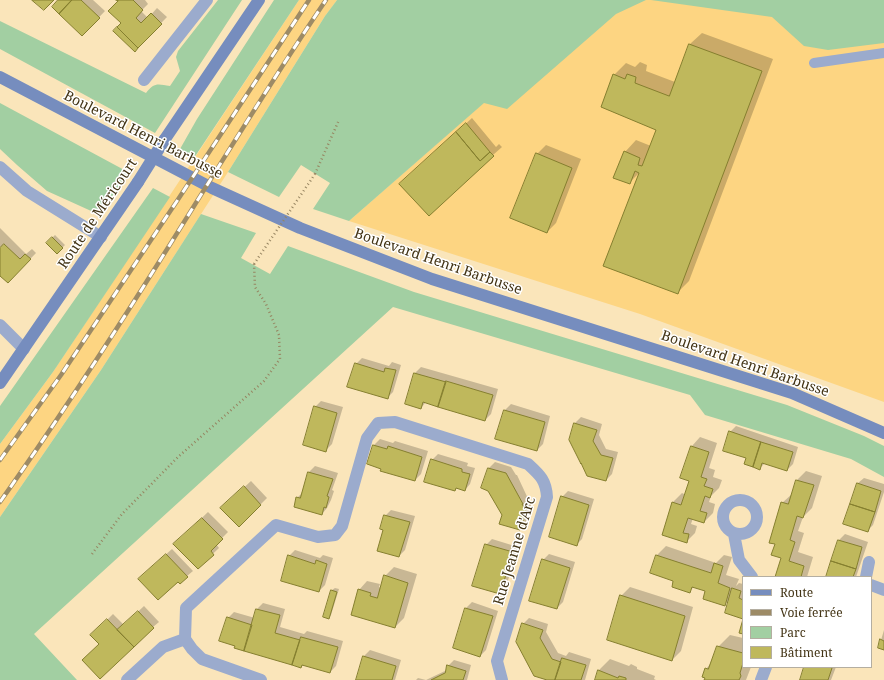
<!DOCTYPE html>
<html>
<head>
<meta charset="utf-8">
<style>
  body { margin:0 }
  #map { position:relative; width:884px; height:680px; overflow:hidden; background:#fae5ba; font-family:"Noto Serif",serif }
  canvas { display:block }
  .legend { position:absolute; left:742px; top:576px; width:130px; height:92px; box-sizing:border-box; background:#fff; border:1px solid #b4aea1; margin:0; padding:5px 7px; list-style:none; font-size:12px; color:#433415 }
  .legend li { display:flex; align-items:center; gap:8px; height:20px }
  .legend b { width:20px; border:1px solid #b4aea1 }
</style>
</head>
<body>
<div id="map">
<canvas width="884" height="680"></canvas>
<ul class="legend">
<li><b style="height:5px;background:#768dbe"></b>Route</li>
<li><b style="height:5px;background:#9d8b66"></b>Voie ferrée</li>
<li><b style="height:11px;background:#a2cfa2"></b>Parc</li>
<li><b style="height:11px;background:#bfb85c"></b>Bâtiment</li>
</ul>
</div>
<script>
const ctx = document.querySelector('canvas').getContext('2d');
ctx.lineJoin = 'round';
function paint(path, color) { ctx.fillStyle = color; ctx.fill(path, 'evenodd'); }
function trace(path, color, width, dash) { ctx.strokeStyle = color; ctx.lineWidth = width; ctx.lineCap = dash ? 'butt' : 'round'; ctx.setLineDash(dash || []); ctx.stroke(path); }
function write(font, color, halo, rows, align = 'center') {
  ctx.font = font + ' "Noto Serif",serif'; ctx.lineWidth = 3; ctx.setLineDash([]); ctx.textBaseline = 'middle'; ctx.strokeStyle = halo; ctx.fillStyle = color; for (const [text, x, y, turn = 0] of rows) {
    ctx.save(); ctx.translate(x, y); ctx.rotate((+turn || 0) * Math.PI / 180); ctx.textAlign = isNaN(turn) ? turn : align; if (halo) ctx.strokeText(text, 0, 0); ctx.fillText(text, 0, 0); ctx.restore();
  }
}
const built = new Path2D(`
  M299 0H337L325 16 228 172 101 370 0 517V444L53 372Z
  M600 0H884V402L640 314 349 221Z`);
const green = new Path2D(`
  M218 0H242L155 133 0 49V21L146 93C154 82 158 84 170 86L180 71 176 57 178 51Z
  M274 0H299L194 158 180 149 197 119Z
  M337 0H646L616 14 507 109 484 103 349 221 313 209 330 183 301 165 279 197 228 172 325 16Z
  M651 0H884V43L828 50 804 46 772 17Z
  M0 103 128 172 100 215 47 191 17 165 0 149Z
  M153 188 170 197 53 372 0 444V406Z
  M201 214 256 233 241 258 270 274 288 246 414 292 787 405 864 436 884 446V477L851 459 705 415 690 395 393 307 34 634 77 680H0V517L101 370Z`);
const shadow = new Path2D(`
  M59 0H93L105 11 82 35Z
  M118 0H145L148 4 141 11 148 18 157 8 167 17 135 50 122 23 119 1Z
  M702 33 773 59 689 281 677 293 640 172 629 183 625 152 636 140 651 146 657 129 614 75 626 63 635 67 640 62 647 65 646 71 675 82 690 44Z
  M472 118 496 147 499 144 502 147 493 155 400 184Z
  M546 145 581 159 556 223 547 232 537 154Z
  M0 228 26 254 32 249 36 253 8 282 0 274Z
  M55 235 65 245 57 253 47 243Z
  M362 358 389 366 392 362 401 365 393 392 387 398 356 364Z
  M421 367 498 389 491 414 485 420 426 402 421 408 406 403 415 373Z
  M321 401 343 407 332 444 326 450 315 407Z
  M511 404 550 416 543 444 537 450 505 410Z
  M581 417 602 424 599 435 606 449 618 452 612 474 606 480 570 440 575 423Z
  M736 426 798 447 793 464 787 470 765 463 760 468 747 458 730 432Z
  M700 437 717 443 709 468 715 470 713 477 722 480 719 488 711 496 709 502 715 504 713 513 704 522 693 518 691 524 697 526 695 533 686 542 663 534 673 502 682 493 686 495 690 480 692 446Z
  M380 439 393 443 395 441 428 451 421 474 415 480 382 468 374 445Z
  M438 454 468 463 467 466 475 468 470 484 465 490 457 487 455 490 432 460Z
  M495 462 511 467 516 475H517L531 505 526 523 520 529 503 515 489 490 483 487 489 468Z
  M315 466 338 473 332 490 334 491 331 500 327 508 322 514 297 498 303 492 309 472Z
  M806 471 822 476 812 508 803 517 798 531 804 533 798 552 813 557 807 577H779L782 558 776 544 782 503 792 494 797 480Z
  M864 478 884 484V492L873 525 867 531 858 483Z
  M251 481 267 498 239 526 222 508Z
  M568 491 594 499 582 539 576 545 562 497Z
  M391 510 415 516 405 550 399 556 384 530 385 516Z
  M208 512 228 532 216 544 219 548 198 568 181 538Z
  M845 534 868 542 856 577H827L839 540Z
  M492 539 518 547 506 587 500 593 486 545Z
  M666 546 716 563 724 555 732 557 726 575 739 579 736 586 739 583 743 584V618L731 599 724 605 706 590 694 587 689 591 674 580 651 572 657 555Z
  M172 549 193 571 187 576 178 581 145 573Z
  M295 550 320 558 323 555 333 558 325 585 319 591 289 556Z
  M549 554 575 562 563 602 557 608 543 560Z
  M394 567 417 574 404 618 395 627 359 590 367 581 380 584 379 587 381 588 385 576Z
  M630 587 693 607 681 651 672 660 621 596Z
  M335 588 339 589 331 615 329 618 324 617 332 590Z
  M472 602 498 611 486 650 480 656 454 648 466 608Z
  M263 603 285 609 280 627 304 634 307 631 343 641 336 666 330 672 304 664 301 667 236 648 228 618 234 612 255 618 257 609Z
  M144 606 159 622 153 627 100 644 92 635 113 614 124 625Z
  M529 618 548 624 546 632 558 653 566 656 569 652 591 659 585 680H550L523 624Z
  M884 630V649L879 647Z
  M730 635 743 638V667H751L746 680H705L706 669 711 663 718 647Z
  M370 650 401 660 395 680 357 679 364 656Z
  M610 659 629 666 631 664 637 667V669L655 676 654 679 656 680H596L599 670Z
  M454 660 471 665 467 680H416L418 678 426 680 447 670 448 666Z
  M806 667H836L831 680H802Z`);
const building = new Path2D(`
  M32 0H54L44 10Z
  M58 0H72L59 14 52 7Z
  M72 0H81L100 18 82 36 59 14Z
  M116 0H133L143 10 136 18 141 23 151 13 162 24 138 48 117 27 121 23 108 11 118 1Z
  M117 27 138 48 135 52 113 31Z
  M689 44 762 71 678 294 603 266 639 173 635 171 630 184 613 178 624 151 640 158 638 165 642 166 656 130 601 107 613 74 625 79 627 74 636 77 635 83 669 96Z
  M466 123 490 152 480 161 456 132Z
  M456 132 480 161 490 152 494 156 429 216 399 184Z
  M536 153 572 168 547 233 510 218Z
  M52 237 63 248 57 254 46 243Z
  M4 244 20 259 25 254 31 259 8 283 0 276V248Z
  M355 363 384 372 385 368 396 370 388 399 347 387Z
  M414 373 446 382 438 407 423 402 421 409 405 404Z
  M446 381 493 395 485 421 438 407Z
  M314 406 337 413 326 452 303 445Z
  M504 410 545 422 537 451 495 439Z
  M574 423 597 430 593 441 601 455 613 458 606 481 587 476 581 463V464L569 440Z
  M729 431 761 442 753 467 744 464 746 458 723 451Z
  M761 442 793 452 787 471 762 463 760 470 753 467Z
  M373 445 387 449 388 446 422 457 415 481 380 471 381 469 367 464Z
  M691 446 709 452 701 477 707 479 704 486 713 489 710 498 705 496 700 511 707 513 704 523 688 518 683 533 689 534 687 543 662 535 672 502 681 505 689 481 680 478Z
  M431 459 462 469V472L470 474 465 491 456 488 455 491 424 482Z
  M488 468 506 473 523 504H522L526 511 520 530 499 524 502 515 488 491 481 488Z
  M308 472 333 479 327 496 329 497 326 508 324 507 322 515 294 507 296 497 300 498Z
  M796 480 814 485 803 518 797 516 790 540 795 542 789 561 804 566 801 577H775L781 558 771 555 775 544 769 543 781 502 788 504Z
  M857 483 881 491 875 512 850 504Z
  M244 486 261 505 239 527 220 508Z
  M561 496 589 505 577 546 549 537Z
  M850 504 875 512 868 532 843 524Z
  M384 515 410 522 399 557 377 551 383 530 380 529Z
  M202 518 223 539 211 551 214 555 198 569 173 544Z
  M838 540 862 547 856 569 831 561Z
  M485 544 513 552 500 594 472 586Z
  M166 554 188 577 180 584 178 582 158 600 138 579Z
  M288 555 315 564 316 560 327 564 319 592 281 581Z
  M656 555 711 573 714 563 723 566 718 583 730 588 725 606 703 599 705 591 692 587 690 593 672 587 673 581 650 573Z
  M542 559 570 568 557 609 529 601Z
  M831 561 856 569 853 577H826Z
  M384 575 408 583 395 628 351 615 358 589 371 593 370 596 377 598Z
  M732 588 741 591 739 598 743 600V634L739 633 743 619 725 613Z
  M331 590 337 592 329 619 323 617Z
  M620 595 685 616 672 661 607 640Z
  M465 608 493 616 480 657 453 648Z
  M256 609 280 615 275 633 300 640 292 665 244 651Z
  M138 611 154 628 134 647 117 630Z
  M227 617 252 625 244 651 234 648 235 646 219 641Z
  M107 619 134 647 100 679 82 660 99 644 90 635Z
  M522 623 543 630 540 638 552 659 561 662 555 680H547L534 676 516 642Z
  M301 637 338 647 330 673 302 665 301 668 292 665Z
  M880 639 884 641V650L878 648Z
  M717 646 743 653V663L740 673 741 676 739 680H704L705 678 702 677 705 668 708 669Z
  M363 656 396 666 392 680H356Z
  M562 658 586 665 581 680H555Z
  M447 665 466 671 463 680H431L445 673Z
  M804 667H829L832 668 828 680H800Z
  M598 670 618 678 619 676 626 678V680H595Z`);
const path = new Path2D(`
  M315 174 339 120
  M92 554 122 514 178 457 264 381 280 359 279 335 266 304 255 287 254 264`);
const lane = new Path2D(`
  M814 63 884 53`);
const street = new Path2D(`
  M144 80 207 0
  M0 167 27 191 101 237
  M0 325 24 349
  M723 517a17 17 0 1 1 34 0a17 17 0 1 1-34 0Z
  M734 534 739 560 752 577
  M866 577 869 562
  M871 585 884 590
  M185 639 186 608 276 525 318 537 335 535 342 526 367 438 378 423 395 422 528 464C540 475 546 480 547 497L497 661 502 680
  M185 639 192 649 202 659 261 680
  M127 680 163 647 185 639
  M761 680 766 667`);
const secondary = new Path2D(`
  M0 77 212 188 300 228 432 279 792 393 884 433
  M165 139 259 0
  M0 383 138 182`);
const rail = new Path2D(`
  M0 460 61 375 177 201 309 0
  M0 502C68 406 132 306 194 206 237 137 280 68 326 0`);
const pathBridge = new Path2D(`
  M254 264 315 174`);
const secondaryBridge = new Path2D(`
  M138 182 165 139`);
const streetNames = [
  ["Boulevard Henri Barbusse",143,135,27],
  ["Route de Méricourt",98,214,-56],
  ["Boulevard Henri Barbusse",438,262,19],
  ["Boulevard Henri Barbusse",745,364,19],
  ["Rue Jeanne d'Arc",515,551,-73]
];
paint(built, '#fdd582');
paint(green, '#a2cfa2');
paint(shadow, '#0003');
paint(building, '#bfb85c');
trace(building, '#857f2f', 1);
trace(path, '#968460', 2.5, [1, 3]);
trace(lane, '#9babcd', 10);
trace(street, '#9babcd', 12);
trace(secondary, '#768dbe', 12);
trace(rail, '#9d8b66', 4.5);
trace(rail, '#fff', 3, [9]);
trace(pathBridge, '#968460', 2.5, [1, 3]);
trace(secondaryBridge, '#768dbe', 12);
write('14px', '#433415', '#fff', streetNames);
</script>
</body>
</html>
